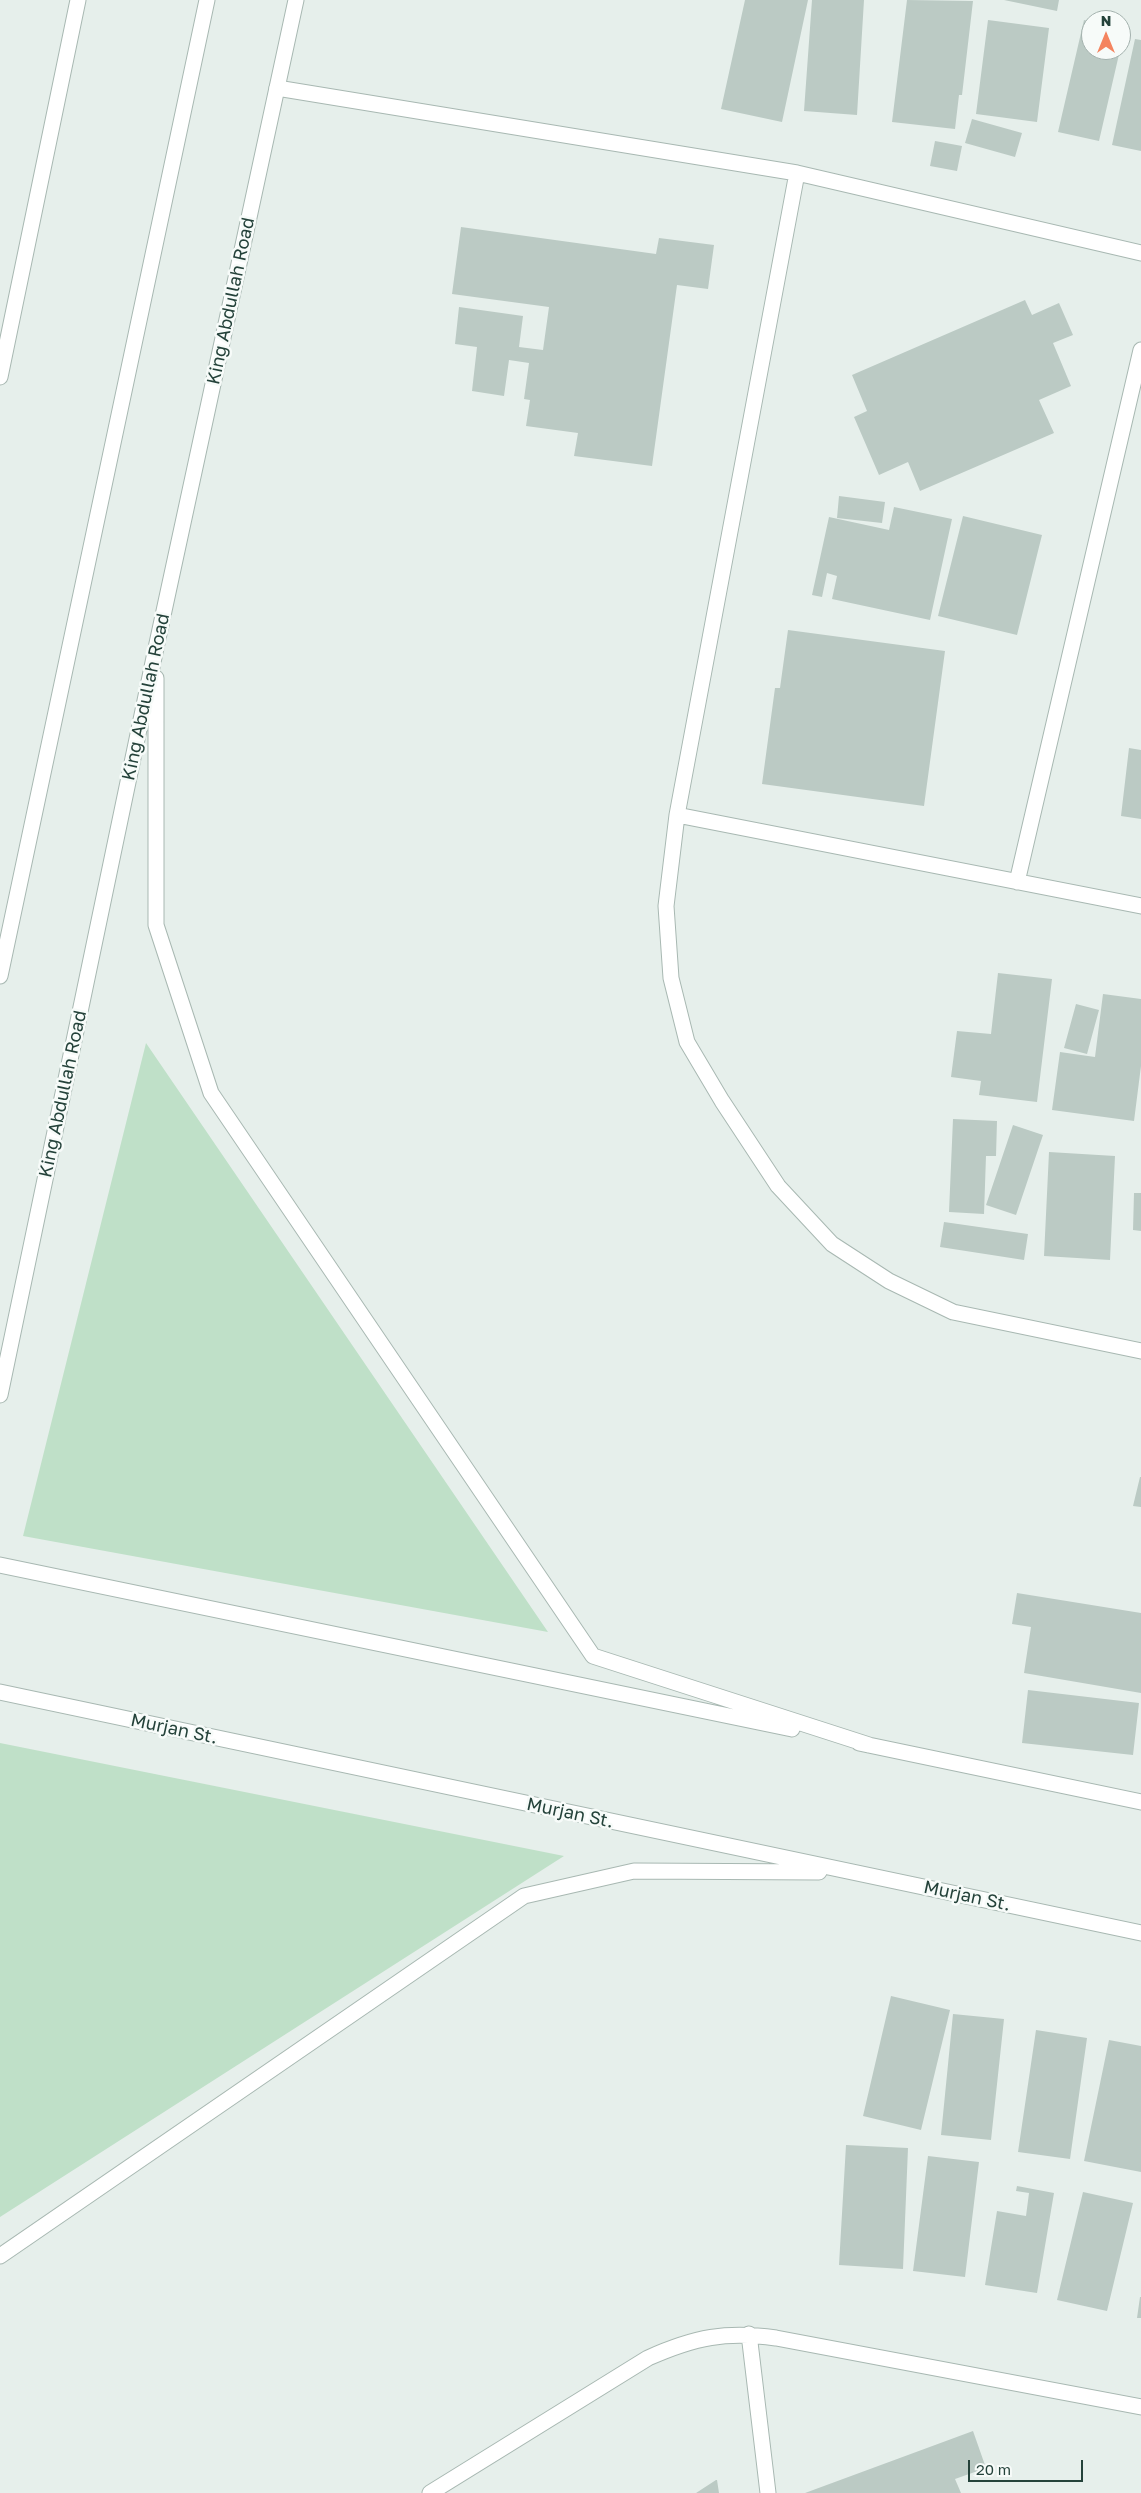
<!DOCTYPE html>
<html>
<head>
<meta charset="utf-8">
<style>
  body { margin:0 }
  #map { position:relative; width:1141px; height:2493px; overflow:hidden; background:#e6efeb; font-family:"Golos Text",sans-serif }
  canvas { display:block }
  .north { position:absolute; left:1081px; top:10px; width:50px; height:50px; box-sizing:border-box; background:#f7fbf9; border:1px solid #a3b1ad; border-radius:50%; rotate:0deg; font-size:14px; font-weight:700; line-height:20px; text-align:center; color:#24423a }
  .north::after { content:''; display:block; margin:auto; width:18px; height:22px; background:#f4845f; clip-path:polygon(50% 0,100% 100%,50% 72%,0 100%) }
  .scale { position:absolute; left:968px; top:2460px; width:115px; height:22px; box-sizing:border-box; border:2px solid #24423a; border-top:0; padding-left:6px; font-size:15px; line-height:18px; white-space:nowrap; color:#24423a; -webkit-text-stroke:4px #f7fbf9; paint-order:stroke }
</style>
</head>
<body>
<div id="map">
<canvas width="1141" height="2493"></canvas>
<div class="north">N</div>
<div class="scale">20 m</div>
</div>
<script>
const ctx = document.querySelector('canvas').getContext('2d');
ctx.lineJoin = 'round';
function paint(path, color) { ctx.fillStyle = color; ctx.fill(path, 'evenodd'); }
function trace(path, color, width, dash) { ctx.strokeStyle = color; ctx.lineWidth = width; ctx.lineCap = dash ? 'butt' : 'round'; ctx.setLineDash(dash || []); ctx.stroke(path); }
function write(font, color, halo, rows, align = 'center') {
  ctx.font = font + ' "Golos Text",sans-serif'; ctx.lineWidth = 5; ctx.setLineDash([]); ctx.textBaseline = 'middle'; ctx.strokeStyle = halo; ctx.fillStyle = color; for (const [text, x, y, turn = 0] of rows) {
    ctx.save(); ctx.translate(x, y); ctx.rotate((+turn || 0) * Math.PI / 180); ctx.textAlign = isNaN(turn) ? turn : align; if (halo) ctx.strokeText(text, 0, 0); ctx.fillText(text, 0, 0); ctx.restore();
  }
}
const green = new Path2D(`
  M146 1043 548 1632 23 1536Z
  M0 1743 564 1856 0 2217Z`);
const building = new Path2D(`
  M745 0H808L782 122 721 109Z
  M812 0H864L857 115 804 111Z
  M907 0 973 1 962 95H959L955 129 892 122Z
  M1004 0H1059L1057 11Z
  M988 20 1049 28 1037 122 976 114Z
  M1084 20 1091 22V50H1120L1099 141 1058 132Z
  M1121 29 1125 30 1122 44H1121Z
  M1135 39 1141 40V151L1112 145Z
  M972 119 1022 133 1015 157 965 143Z
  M935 141 962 146 957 171 930 166Z
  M461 227 656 254 659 238 714 245 708 289 677 285 652 466 574 456 578 433 526 426 530 400 524 399 529 363 509 360 504 396 472 391 477 347 455 344 459 307 523 316 519 347 543 350 549 307 452 294Z
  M1025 300 1032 315 1059 303 1073 335 1053 343 1071 386 1039 400 1054 433 920 491 908 462 879 475 854 417 867 411 852 375Z
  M839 496 885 502 882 523 837 518Z
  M894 507 952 519 930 620 832 599 837 576 827 573 822 597 812 595 829 517 889 530Z
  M963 516 1042 535 1017 635 938 616Z
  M788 630 945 651 924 806 762 784 775 688H780Z
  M1129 748 1141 750V819L1121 816Z
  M998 973 1052 979 1037 1102 979 1095 981 1081 951 1077 957 1031 991 1034Z
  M1103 994 1141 999V1066L1134 1121 1052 1110 1060 1052 1095 1057Z
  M1076 1004 1099 1010 1087 1054 1064 1048Z
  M953 1119 997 1121 996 1156H986L984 1214 949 1212Z
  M1013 1125 1043 1135 1016 1215 986 1205Z
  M1049 1152 1115 1156 1110 1260 1044 1256Z
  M1134 1193H1141V1231L1133 1230Z
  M944 1222 1028 1234 1024 1260 940 1247Z
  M1140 1477H1141V1507L1133 1506Z
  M1017 1593 1141 1613V1693L1024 1673 1031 1627 1012 1624Z
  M1028 1690 1139 1703 1133 1755 1022 1743Z
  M891 1996 950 2010 921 2130 863 2116Z
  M953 2014 1004 2019 991 2140 941 2135Z
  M1036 2030 1087 2038 1070 2159 1018 2152Z
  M1109 2040 1141 2046V2172L1084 2161Z
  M846 2145 908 2148 903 2269 839 2265Z
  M928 2156 979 2162 965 2277 913 2271Z
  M1017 2186 1054 2193 1037 2293 985 2285 997 2211 1026 2216 1029 2193 1016 2191Z
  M1083 2192 1133 2203 1107 2311 1057 2300Z
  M1140 2297H1141V2318H1137Z
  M973 2431 986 2468 955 2479 961 2493H805Z
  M717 2480 719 2493H696L716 2480Z`);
const service = new Path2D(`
  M0 377 78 0`);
const minor = new Path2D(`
  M277 88 797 173 1141 253
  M797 173 677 815 666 906 671 978 687 1042 722 1101 778 1186 832 1244 889 1281 953 1312 1141 1351
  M677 815 1141 906
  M1017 882 1141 350
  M749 2334 768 2493
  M430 2493 648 2358C695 2337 726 2331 776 2338L1141 2407`);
const tertiary = new Path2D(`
  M156 678V925L211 1093 593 1656 869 1745
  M0 976 207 0
  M0 1395 156 648 296 0
  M0 1565 792 1729
  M0 1692 1141 1933
  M859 1743 1141 1802
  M0 2256 524 1896 634 1871 819 1872`);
const streetNames = [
  ["King Abdullah Road",231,301,-78],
  ["King Abdullah Road",146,697,-78],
  ["King Abdullah Road",63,1094,-78],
  ["Murjan St.",174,1729,12],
  ["Murjan St.",570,1813,12],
  ["Murjan St.",967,1896,12]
];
paint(green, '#bfe0c8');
paint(building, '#bbcac4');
trace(service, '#a8b8b2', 17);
trace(minor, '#a8b8b2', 17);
trace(tertiary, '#a8b8b2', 17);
trace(service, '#fff', 15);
trace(minor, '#fff', 15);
trace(tertiary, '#fff', 15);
write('18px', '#24423a', '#f7fbf9', streetNames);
</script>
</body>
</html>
